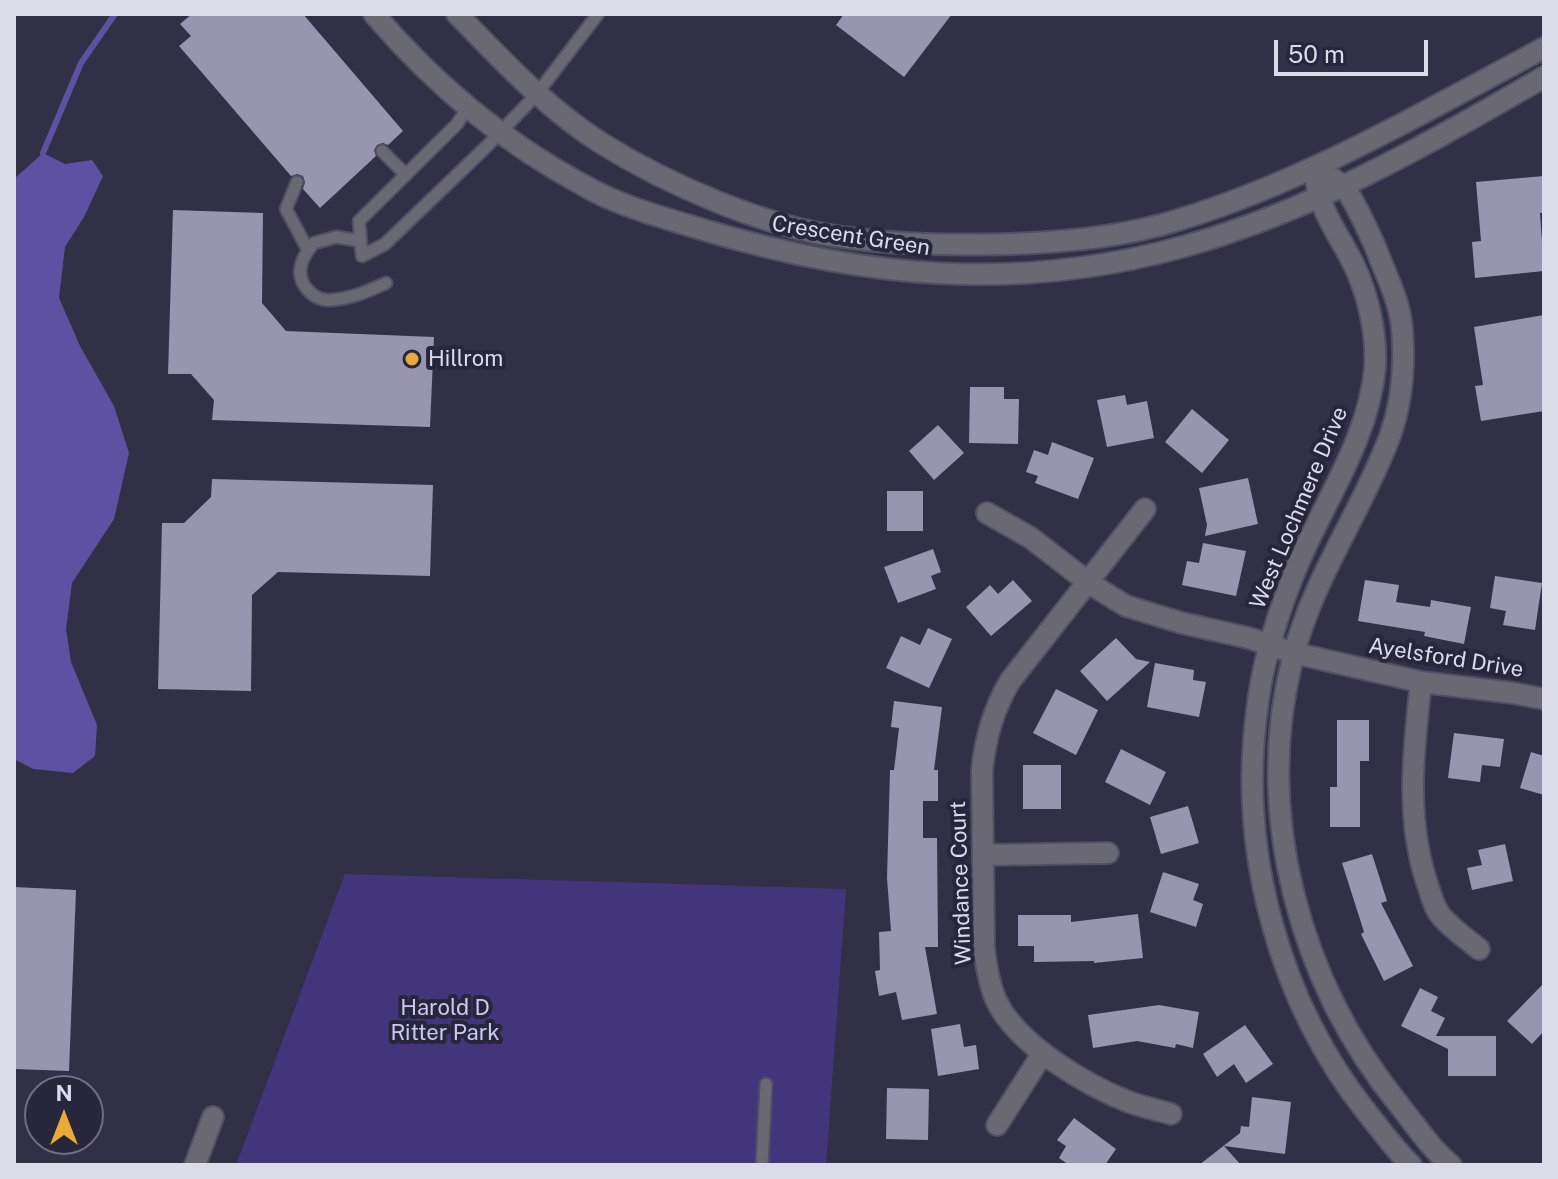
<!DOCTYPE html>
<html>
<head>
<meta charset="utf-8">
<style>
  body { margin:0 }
  #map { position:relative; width:1558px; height:1179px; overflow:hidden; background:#323046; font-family:"Public Sans",sans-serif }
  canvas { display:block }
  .frame { position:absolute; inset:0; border:16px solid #dcdbe9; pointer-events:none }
  .north { position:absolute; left:24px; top:1075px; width:80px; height:80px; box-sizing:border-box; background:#28263b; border:2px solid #706e81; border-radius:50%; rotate:0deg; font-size:22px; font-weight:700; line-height:32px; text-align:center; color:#dcdbe9 }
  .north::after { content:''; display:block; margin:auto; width:28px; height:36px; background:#e8ab37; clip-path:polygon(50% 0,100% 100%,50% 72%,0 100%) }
  .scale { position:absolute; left:1274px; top:40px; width:154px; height:36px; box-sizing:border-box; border:4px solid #dcdbe9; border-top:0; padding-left:10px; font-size:24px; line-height:28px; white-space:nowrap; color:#dcdbe9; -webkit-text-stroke:6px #28263b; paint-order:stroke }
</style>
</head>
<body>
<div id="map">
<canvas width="1558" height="1179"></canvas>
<div class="frame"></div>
<div class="north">N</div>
<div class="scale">50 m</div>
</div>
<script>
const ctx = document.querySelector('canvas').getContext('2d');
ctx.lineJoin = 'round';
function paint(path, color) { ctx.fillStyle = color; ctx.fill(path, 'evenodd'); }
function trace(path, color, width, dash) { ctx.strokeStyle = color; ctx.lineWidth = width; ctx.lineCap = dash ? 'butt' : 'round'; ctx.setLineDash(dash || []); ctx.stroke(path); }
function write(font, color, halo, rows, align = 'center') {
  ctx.font = font + ' "Public Sans",sans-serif'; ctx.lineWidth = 8; ctx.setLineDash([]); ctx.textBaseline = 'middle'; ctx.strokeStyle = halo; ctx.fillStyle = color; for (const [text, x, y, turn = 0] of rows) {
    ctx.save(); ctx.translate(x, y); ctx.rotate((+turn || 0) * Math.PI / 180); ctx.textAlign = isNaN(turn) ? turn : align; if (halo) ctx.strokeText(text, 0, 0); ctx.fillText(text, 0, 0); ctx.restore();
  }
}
const green = new Path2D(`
  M345 874 846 889 826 1165H236Z`);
const water = new Path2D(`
  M43 153 65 164 92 160 103 176 84 217 65 247 59 298 80 346 114 406 129 453 114 519 72 583 66 629 71 662 97 725 95 756 73 773 33 769 14 759V179Z`);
const stream = new Path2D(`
  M43 153 81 63 115 14`);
const building = new Path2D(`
  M192 14H303L403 131 388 145 383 143 377 145 374 150 376 156 320 208 303 189 305 182 303 176 297 174 291 176 179 46 191 36 180 24Z
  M844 14H952L904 77 836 25Z
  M1544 176V213H1540L1544 271 1475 278 1472 242 1481 241 1476 182Z
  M173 210 263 213 262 303 286 331 434 337 430 427 212 420 214 400 191 374H168Z
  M1544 315V411L1481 421 1475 386 1483 385 1474 327Z
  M970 387H1004V399H1019L1018 444 969 443Z
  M1125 395 1127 405 1147 401 1154 438 1107 447 1097 400Z
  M1192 409 1229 440 1202 473 1165 442Z
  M938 425 964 453 934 480 909 451Z
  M1052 442 1094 458 1078 499 1035 483 1038 476 1026 472 1034 450 1048 455Z
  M1248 478 1258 524 1205 536 1207 525 1199 488Z
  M212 479 433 485 430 576 278 572 252 595 251 691 158 689 162 523H184L211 497Z
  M887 491H923V531H887Z
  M1203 543 1246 551 1236 596 1182 585 1187 561 1199 563Z
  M933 549 941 572 931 576 936 589 898 603 884 567Z
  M1495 576 1542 583 1535 630 1503 625 1506 611 1490 608Z
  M1013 580 1032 601 991 636 966 607 990 585 998 594Z
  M1365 580 1399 585 1396 602 1430 607 1431 600 1471 607 1464 644 1424 636 1425 632 1358 621Z
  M928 628 952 639 929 688 886 668 901 636 920 645Z
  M1116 638 1136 659 1150 662 1107 701 1080 671Z
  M1155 663 1194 670 1193 680 1206 682 1199 717 1147 707Z
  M1056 689 1098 710 1076 755 1033 733Z
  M894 701 942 707 934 770H938V801H923V838H937L938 947H925L937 1014 902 1020 896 992 879 996 875 971 880 970 879 932 891 931 887 878 890 770H894L899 728 891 727Z
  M1337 720H1369V761H1360V827H1330V787H1337Z
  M1454 733 1504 739 1500 767 1482 765 1480 782 1448 778Z
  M1121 749 1166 772 1150 805 1105 782Z
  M1531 752 1544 756V795L1520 788Z
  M1023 765H1061V809H1023Z
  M1188 806 1199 843 1161 854 1150 817Z
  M1505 844 1513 881 1472 890 1467 868 1482 865 1478 850Z
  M1372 854 1387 901 1381 903 1413 966 1384 981 1361 934 1364 932 1342 863Z
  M1163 872 1199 884 1193 900 1203 904 1196 927 1150 912Z
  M14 887 76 890 69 1071 14 1069Z
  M1138 914 1143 958 1094 963V961L1034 962V946H1018V915H1071V922Z
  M1544 983V1031L1532 1044 1507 1021Z
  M1420 988 1438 997 1431 1011 1445 1018 1436 1036H1496V1076H1448V1049L1401 1026Z
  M1159 1005 1199 1012 1193 1048 1176 1044 1175 1048 1137 1041 1093 1048 1088 1015Z
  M960 1024 964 1047 976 1045 979 1069 938 1076 931 1029Z
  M1245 1025 1273 1064 1246 1083 1234 1064 1217 1077 1203 1054Z
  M887 1088 929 1089 928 1140 886 1139Z
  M1252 1097 1291 1102 1285 1154 1224 1146 1241 1165H1199L1240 1133 1241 1126 1249 1127Z
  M1074 1118 1116 1149 1105 1165H1069L1059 1158 1066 1146 1057 1140Z`);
const service = new Path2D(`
  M468 107 457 124 359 221 362 256 385 244 486 147 536 95 598 14
  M382 151 406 175
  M297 182 286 209 308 250
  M361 241 336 237 314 243C309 249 302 258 301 266 297 283 313 301 330 300 351 299 368 291 386 283
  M762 1165 766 1084`);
const minor = new Path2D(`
  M1315 168C1324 174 1338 180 1345 188 1355 202 1374 242 1380 259 1389 281 1400 304 1402 328 1405 363 1402 402 1390 436 1362 511 1313 578 1293 657 1253 813 1299 982 1400 1106 1416 1126 1431 1149 1451 1165
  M1316 181C1320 211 1339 235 1353 263 1368 294 1377 333 1375 368 1368 443 1320 507 1293 576 1276 619 1262 664 1257 710 1238 851 1279 1003 1368 1114 1382 1131 1395 1150 1411 1165
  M1145 509 1010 681C993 710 985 738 982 771L984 947C986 966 989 985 997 1002 1018 1045 1086 1085 1129 1102 1143 1107 1158 1110 1171 1114
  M987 513 1031 538 1089 583 1126 606 1182 623 1249 638 1294 653 1421 682 1513 693 1544 699
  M1421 682C1413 752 1405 822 1429 889 1432 898 1435 910 1442 917 1452 929 1467 939 1479 949
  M983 855 1108 853
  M997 1125 1043 1053
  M195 1165 213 1117`);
const tertiary = new Path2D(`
  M374 14C433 83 503 142 583 185 621 207 662 217 704 230 865 278 1018 292 1182 247 1313 211 1428 144 1544 77
  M457 14C502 60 546 108 601 143 667 184 764 227 842 237 897 245 954 245 1011 244 1066 242 1125 237 1178 220 1307 181 1425 111 1544 48`);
const markers = [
  [412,359,8,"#e8ab37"]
];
const streetNames = [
  ["Crescent Green",851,236,9],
  ["West Lochmere Drive",1299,508,-67],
  ["Ayelsford Drive",1446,658,9],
  ["Windance Court",961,883,-92]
];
const poiNames = [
  ["Hillrom",428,359]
];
const parkNames = [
  ["Harold D",445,1008],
  ["Ritter Park",445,1033]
];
paint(green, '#43357c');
paint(water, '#5f51a1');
trace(stream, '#5f51a1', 6);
paint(building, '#9795b0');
trace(service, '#514f63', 15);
trace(minor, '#514f63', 24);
trace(tertiary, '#514f63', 24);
trace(service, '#696873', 11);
trace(minor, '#696873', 20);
trace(tertiary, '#696873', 20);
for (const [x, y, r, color] of markers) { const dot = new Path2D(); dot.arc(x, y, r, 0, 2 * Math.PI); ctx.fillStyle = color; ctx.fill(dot); trace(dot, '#28263b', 3); }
write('22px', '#dcdbe9', '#28263b', streetNames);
write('22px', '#dcdbe9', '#28263b', poiNames, 'left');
write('22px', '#cbc7f3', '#28263b', parkNames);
</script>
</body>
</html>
